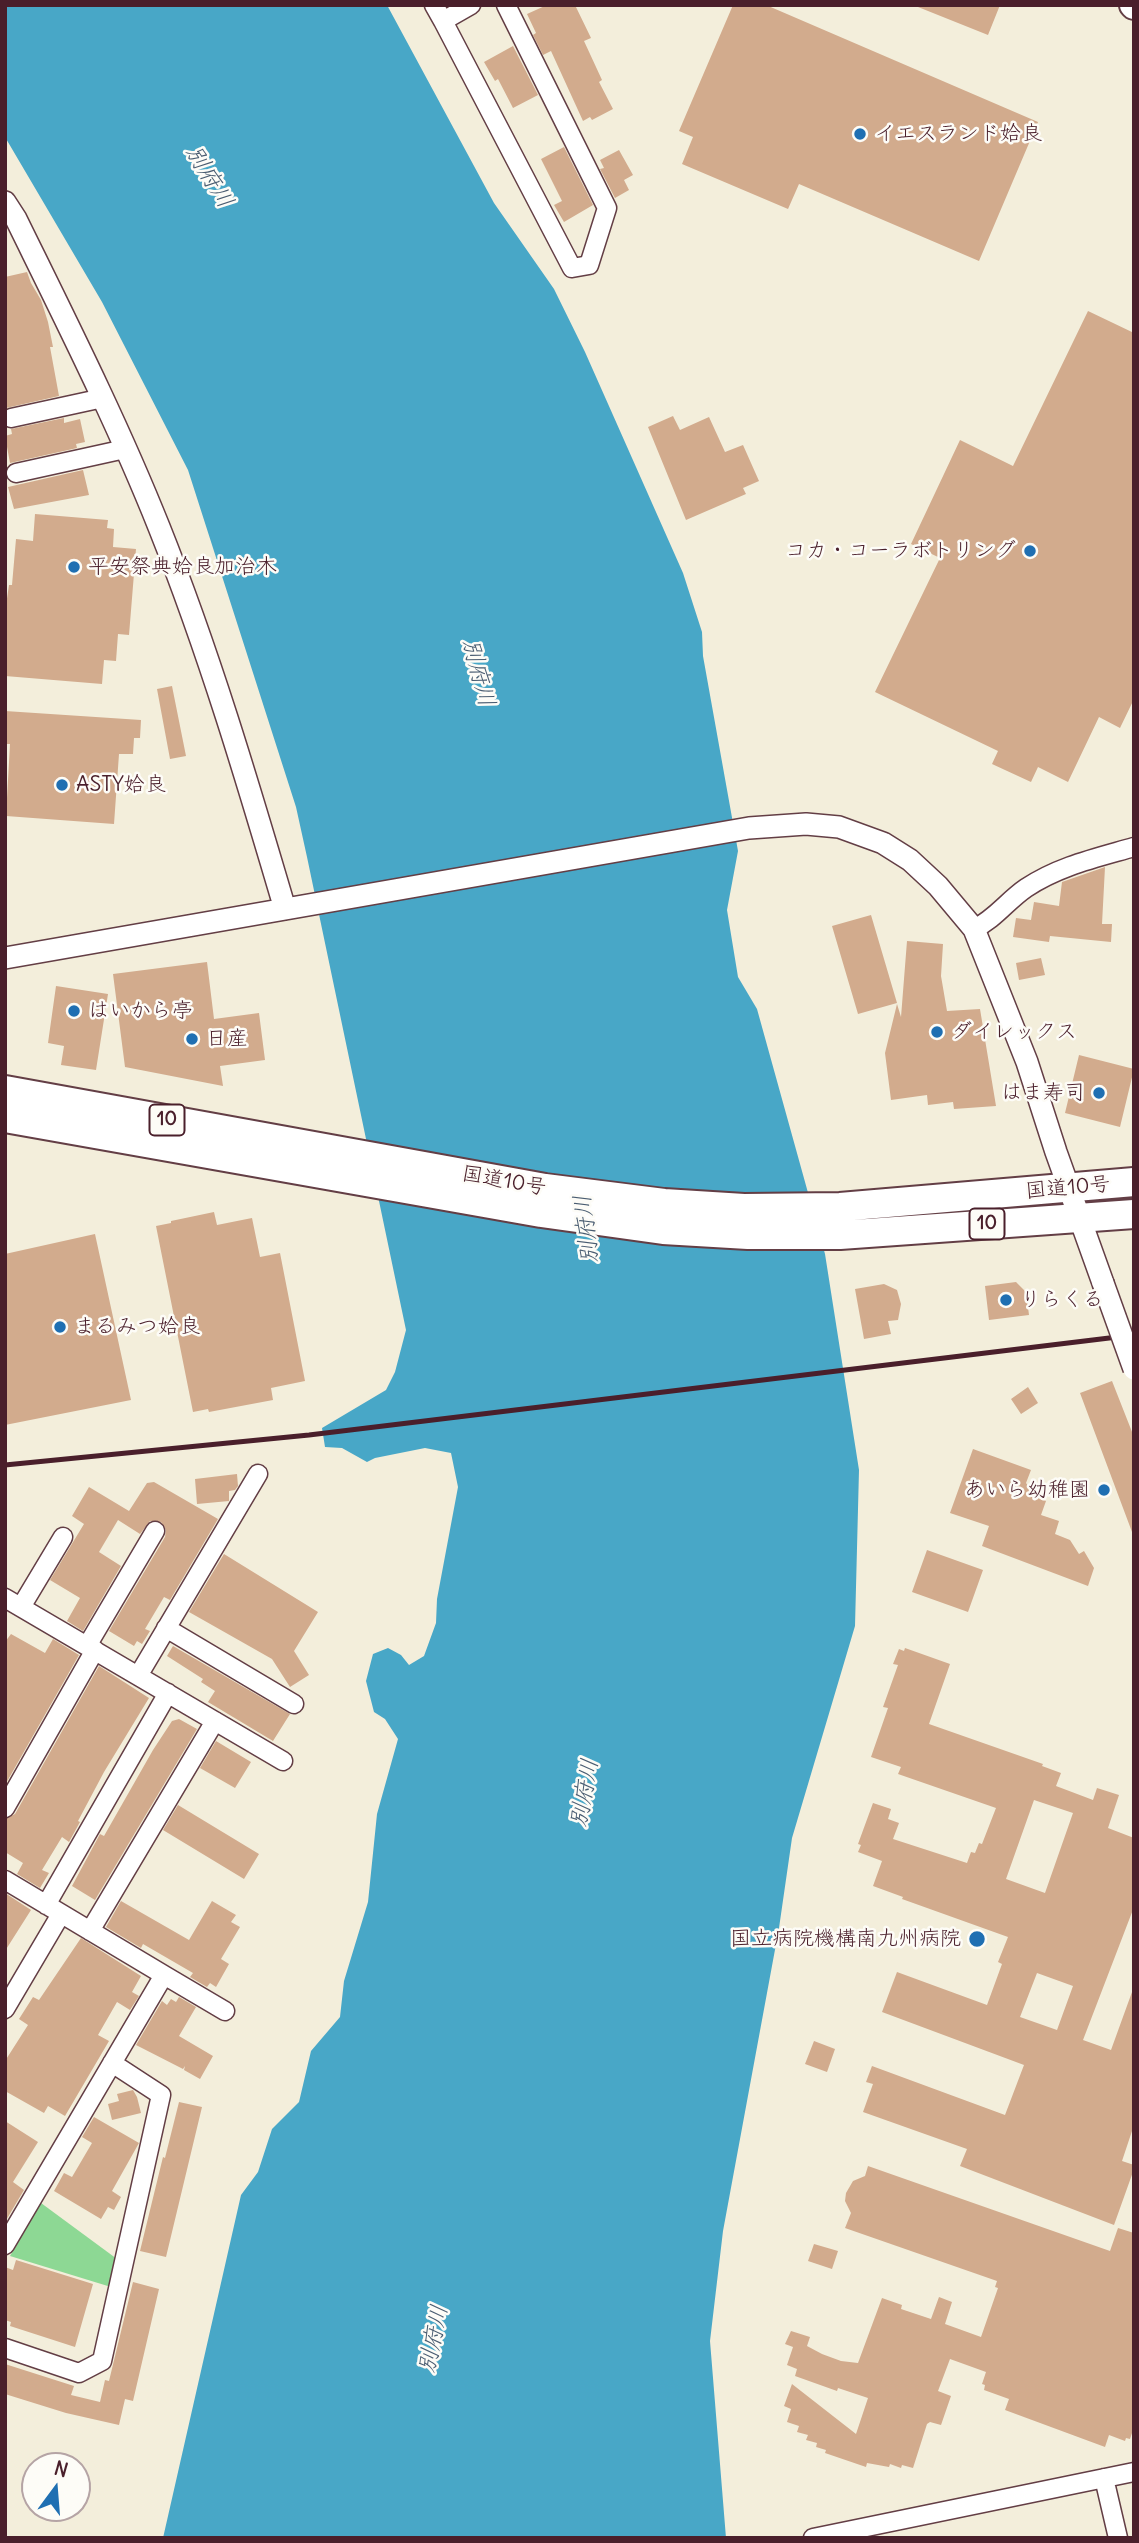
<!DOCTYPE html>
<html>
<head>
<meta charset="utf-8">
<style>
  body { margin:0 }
  #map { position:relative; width:1139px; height:2543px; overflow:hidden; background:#f3eedb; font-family:Delius,sans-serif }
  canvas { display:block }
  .frame { position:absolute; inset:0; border:7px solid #4a1f2b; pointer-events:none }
  .north { position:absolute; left:21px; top:2452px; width:70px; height:70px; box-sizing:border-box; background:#fdfcf7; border:2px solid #b5a4a5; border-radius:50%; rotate:16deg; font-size:19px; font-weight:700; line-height:28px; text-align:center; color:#4a1f2b }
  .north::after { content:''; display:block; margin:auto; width:24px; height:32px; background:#1f6fb2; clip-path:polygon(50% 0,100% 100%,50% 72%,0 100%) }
</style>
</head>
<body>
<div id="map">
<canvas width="1139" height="2543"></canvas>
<div class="frame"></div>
<div class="north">N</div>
</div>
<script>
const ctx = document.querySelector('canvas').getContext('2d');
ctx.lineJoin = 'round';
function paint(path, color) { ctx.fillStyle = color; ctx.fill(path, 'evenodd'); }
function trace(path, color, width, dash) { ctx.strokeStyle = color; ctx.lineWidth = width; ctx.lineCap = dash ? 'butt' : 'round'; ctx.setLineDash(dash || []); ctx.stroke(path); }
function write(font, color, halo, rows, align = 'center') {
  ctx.font = font + ' Delius,"Klee One",sans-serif'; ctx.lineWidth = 5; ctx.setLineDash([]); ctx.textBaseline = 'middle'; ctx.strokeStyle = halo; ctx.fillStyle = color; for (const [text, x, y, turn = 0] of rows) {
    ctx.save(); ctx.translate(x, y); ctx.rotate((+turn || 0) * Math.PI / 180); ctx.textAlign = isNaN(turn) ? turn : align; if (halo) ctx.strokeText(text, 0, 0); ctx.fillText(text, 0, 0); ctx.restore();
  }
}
const green = new Path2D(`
  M41 2203 117 2259 111 2287 10 2256Z`);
const water = new Path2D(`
  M5 5H387L494 203 554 289 585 352 683 573 702 632 703 656 738 851 727 910 738 977 757 1009 825 1254 859 1470 855 1626 792 1838 779 1928 723 2231 710 2341 726 2538H163L241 2195 258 2172 272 2129 299 2102 311 2051 340 2017 344 1981 368 1902 377 1814 398 1739 385 1719 374 1712 366 1681 373 1654 388 1648 401 1655 409 1665 424 1656 436 1623 437 1599 458 1487 451 1453 425 1448 375 1458 367 1462 342 1448 325 1447 322 1428 386 1390 395 1372 406 1330 307 857 296 807 188 470 102 302 5 137Z`);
const building = new Path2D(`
  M547 5H575L591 38 584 41 602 80 599 82 613 109 592 120 590 117 583 121 551 51 543 55 533 35 536 33 527 14Z
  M733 5H766L1038 122 979 261 799 184 788 209 682 164 693 137 679 131Z
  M913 5H1000L988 35Z
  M513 46 538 95 513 108 498 79 495 81 484 62Z
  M564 147 593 205 564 222 554 205 562 201 541 159Z
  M619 150 633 175 624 180 629 190 615 198 600 169 604 168 600 160Z
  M27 272 31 283 41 300 48 322 53 347H50L59 396 6 408 5 277Z
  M1088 311 1134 333V699L1120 728 1099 717 1068 782 1038 767 1031 782 992 764 998 751 875 692 940 558 911 544 960 440 1013 466Z
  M673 416 680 430 709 417 725 452 743 445 759 481 743 488 746 494 686 520 648 427Z
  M64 418V423L80 419 85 442 76 444 77 448 10 463 5 436 12 434 11 429Z
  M83 470 89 495 14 509 8 487Z
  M35 514 108 520 107 528 114 529 113 547 136 549 129 635 118 634 116 661 104 660 102 684 5 676V612L9 585H12L16 539 33 541Z
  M172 686 186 756 170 759 157 689Z
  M5 711 141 720 140 738H134L133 754H119L114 824 6 816 10 744H5Z
  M1105 867 1102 924H1112L1111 942 1050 936 1049 942 1013 937 1016 918 1031 920 1034 902 1059 906 1062 882Z
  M871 915 897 1003 858 1014 832 926Z
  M907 941 943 944 941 976 947 1011 980 1009 996 1106 954 1109 953 1102 928 1105 927 1095 891 1100 885 1053 897 1004 901 1017Z
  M1041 958 1045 975 1019 980 1016 963Z
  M207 962 214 1019 259 1013 265 1060 220 1066 223 1086 125 1067 113 974Z
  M56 986 108 994 96 1070 61 1065 64 1046 48 1043Z
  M1079 1055 1134 1069 1120 1127 1065 1113Z
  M214 1212 217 1225 252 1218 260 1257 280 1253 305 1381 271 1388 273 1400 209 1412 208 1409 193 1412 156 1226 171 1223V1221Z
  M95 1234 131 1400 5 1425V1254Z
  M1016 1282 1026 1292 1029 1315 989 1320 985 1286Z
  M884 1284 897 1290 901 1304 898 1320 888 1321 891 1334 864 1339 855 1289Z
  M1112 1381 1134 1437 1132 1532 1080 1393Z
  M1028 1387 1038 1403 1021 1414 1011 1399Z
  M973 1449 1031 1470 1026 1483 1036 1497 1046 1501 1041 1515 1059 1521 1055 1534 1070 1540 1079 1554 1084 1551 1094 1568 1088 1586 982 1546 989 1526 950 1513Z
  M237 1474 238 1486 235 1490 229 1491V1501L197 1504 195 1479Z
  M154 1482 218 1519 170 1600 164 1597 145 1629 150 1631 142 1644 137 1641 134 1646 109 1631 165 1537 166 1530 161 1522 150 1521 140 1534 118 1520 99 1552 121 1566 83 1631 67 1621 80 1598 50 1580 84 1524 72 1516 89 1487 129 1511 147 1483Z
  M927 1550 983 1570 968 1612 912 1592Z
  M224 1554 318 1612 294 1651 309 1675 290 1687 272 1659 189 1612Z
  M11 1634 45 1653 53 1639 79 1655 5 1785V1642Z
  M173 1646 290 1714 273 1741 208 1702 215 1691 201 1682 203 1679 167 1656Z
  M905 1648 950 1664 929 1724 1043 1764 1042 1766 1061 1773 1056 1786 1093 1800 1097 1788 1119 1795 1108 1828 1134 1838V1907L1083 2040 1111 2050 1132 1992H1134V2125L1122 2161 1134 2165V2169L1114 2225 960 2166 967 2149 863 2112 873 2084 866 2082 872 2066 1005 2115 1024 2065 882 2012 897 1972 987 2005 1002 1964 998 1962 1008 1937 902 1899 903 1897 873 1886 882 1861 858 1852 861 1845 858 1844 873 1803 891 1809 888 1819 899 1823 893 1839 967 1863 971 1852 975 1853 979 1843 982 1844 996 1808 898 1774 901 1767 871 1757 888 1708 883 1707 898 1665 893 1664 899 1649 904 1651ZM1034 1800 1073 1813 1045 1893 1006 1879ZM1037 1973 1073 1986 1057 2030 1020 2017Z
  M99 1666 149 1698 104 1772 78 1821 80 1822 69 1842 62 1837 42 1870 49 1873 40 1888 17 1874 23 1863 5 1852V1819L15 1814Z
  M179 1719 197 1729 95 1900 72 1886 100 1834 104 1836 153 1750 172 1721Z
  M216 1741 251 1762 235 1788 200 1768Z
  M178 1805 259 1854 244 1879 163 1830Z
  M5 1893 31 1910 5 1951Z
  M121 1901 189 1940 212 1901 236 1915 231 1922 240 1927 221 1959 229 1964 216 1987 210 1983 207 1987 190 1977 193 1973 143 1944 141 1948 106 1927Z
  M81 1938 141 1976 132 1992 139 1996 130 2010 117 2002 98 2035 109 2041 65 2116 48 2106 44 2113 5 2091V2061L28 2025 19 2019 33 1997 39 2000Z
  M179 1997 196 2007 179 2036 213 2056 200 2079 184 2070 185 2066 183 2069 136 2045 162 2001 167 2005 171 1999 176 2002Z
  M814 2041 835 2049 827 2072 805 2064Z
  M133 2090 137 2097 141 2113 112 2120 108 2104 119 2101 117 2094Z
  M179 2102 202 2107 166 2257 140 2251 163 2157 165 2158Z
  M94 2117 139 2143 112 2191 121 2197 114 2210 108 2207 101 2219 54 2191 64 2173 72 2177 92 2143 82 2137Z
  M5 2121 38 2142 13 2182 24 2190 5 2222Z
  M868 2166 1110 2251 1118 2228 1134 2233V2427L1130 2439 1126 2438 1125 2441 1109 2435 1105 2447 1005 2410 1009 2399 984 2390 985 2385 982 2384 986 2372 950 2359 938 2391 951 2396 941 2425 930 2422 927 2424 913 2468 902 2465 901 2468 890 2464 889 2467 867 2463 866 2467 825 2453 826 2450 816 2447 817 2443 806 2440 808 2435 797 2432 799 2426 787 2422 791 2409 784 2406 792 2384 856 2434 868 2398 838 2388 837 2391 795 2376 797 2369 787 2365 793 2347 785 2344 791 2331 810 2337 807 2346 822 2354 841 2361 858 2363 882 2298 902 2305 901 2309 931 2319 939 2297 952 2302 945 2324 981 2337 998 2288 995 2287 997 2281 845 2228 851 2213 845 2201 846 2193 853 2181 865 2176Z
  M814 2244 838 2251 832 2269 808 2261Z
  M16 2260 93 2284 75 2347 10 2326 11 2322 5 2320V2267L13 2270Z
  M133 2282 159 2289 133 2401 125 2399 119 2425 66 2413 5 2394V2364L74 2386 71 2395 100 2402 105 2380 109 2381Z`);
const minor = new Path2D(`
  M434 5 443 21
  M471 5 443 21 572 268 589 265 607 208 506 5
  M11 418 103 398
  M16 473 125 449
  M974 929C995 919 1007 901 1026 888 1059 866 1096 858 1134 847
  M5 1598 283 1761
  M21 1607 63 1537
  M166 1628 294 1704
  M87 1646 155 1531
  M138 1676 258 1474
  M5 1808 95 1650
  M5 1880 164 1975 5 2245
  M46 1905 168 1693
  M90 1931 215 1721
  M164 1975 225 2011
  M5 2009 61 1914
  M5 2348 79 2373 102 2361 161 2095 112 2063
  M1104 2478 1118 2538
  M813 2538 1134 2472`);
const tertiary = new Path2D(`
  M5 202 16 219C66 321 117 422 159 527 209 652 247 780 285 909
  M5 958 749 828 806 824 839 827 883 843 910 860 938 886 974 929 1027 1062 1056 1152 1103 1283`);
const primary = new Path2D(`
  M1133 5 1134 6`);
const trunk = new Path2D(`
  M5 1090 545 1188 664 1203 744 1208 840 1207 1134 1182
  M5 1118 541 1213 663 1230 748 1235H840L1134 1214`);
const rail = new Path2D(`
  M5 1465 309 1435 1134 1335`);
const tertiaryBridge = new Path2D(`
  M1103 1283 1134 1369`);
const markers = [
  [860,134,7,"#1f6fb2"],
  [1030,551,7,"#1f6fb2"],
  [74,567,7,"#1f6fb2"],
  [62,785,7,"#1f6fb2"],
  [74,1011,7,"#1f6fb2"],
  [937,1032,7,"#1f6fb2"],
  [192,1039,7,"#1f6fb2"],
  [1099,1093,7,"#1f6fb2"],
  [1006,1300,7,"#1f6fb2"],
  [60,1327,7,"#1f6fb2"],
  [1104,1490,7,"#1f6fb2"],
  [977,1939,9,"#1f6fb2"]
];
const shields = [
  [167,1120,35],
  [987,1224,35]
];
const shieldNames = [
  ["10",167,1120],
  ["10",987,1224]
];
const poiNames = [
  ["イエスランド姶良",874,134],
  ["コカ・コーラボトリング",1016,551,"right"],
  ["平安祭典姶良加治木",88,567],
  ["ASTY姶良",76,785],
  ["はいから亭",88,1011],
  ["ダイレックス",951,1032],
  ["日産",206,1039],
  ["はま寿司",1085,1093,"right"],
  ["りらくる",1020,1300],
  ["まるみつ姶良",74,1327],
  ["あいら幼稚園",1090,1490,"right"],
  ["国立病院機構南九州病院",961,1939,"right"]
];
const streetNames = [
  ["国道10号",504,1181,10],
  ["国道10号",1068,1188,-5]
];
const waterNames = [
  ["別府川",209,177,58],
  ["別府川",478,673,75],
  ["別府川",587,1229,-97],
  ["別府川",585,1793,-80],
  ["別府川",434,2339,-79]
];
paint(green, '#8dd894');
paint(water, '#48a7c7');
paint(building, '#d2ab8d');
trace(minor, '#633e45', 21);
trace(tertiary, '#633e45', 24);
trace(primary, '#633e45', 30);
trace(trunk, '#633e45', 32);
trace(minor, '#fff', 18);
trace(tertiary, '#fff', 21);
trace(primary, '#fff', 26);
trace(trunk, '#fff', 28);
trace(rail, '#4a1f2b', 5);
trace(tertiaryBridge, '#633e45', 24, []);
trace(tertiaryBridge, '#fff', 21);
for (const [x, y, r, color] of markers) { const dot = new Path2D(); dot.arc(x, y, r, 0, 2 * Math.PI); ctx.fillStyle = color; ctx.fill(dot); trace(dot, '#fdfcf7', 2.5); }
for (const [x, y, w] of shields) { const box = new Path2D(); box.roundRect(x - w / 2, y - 15.5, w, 31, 5); ctx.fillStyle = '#fdfcf7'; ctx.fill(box); trace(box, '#4a1f2b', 2); }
write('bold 19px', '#4a1f2b', null, shieldNames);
write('21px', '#4a1f2b', '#fdfcf7', poiNames, 'left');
write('21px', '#4a1f2b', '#fdfcf7', streetNames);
write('italic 23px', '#495c71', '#fdfcf7', waterNames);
</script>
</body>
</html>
